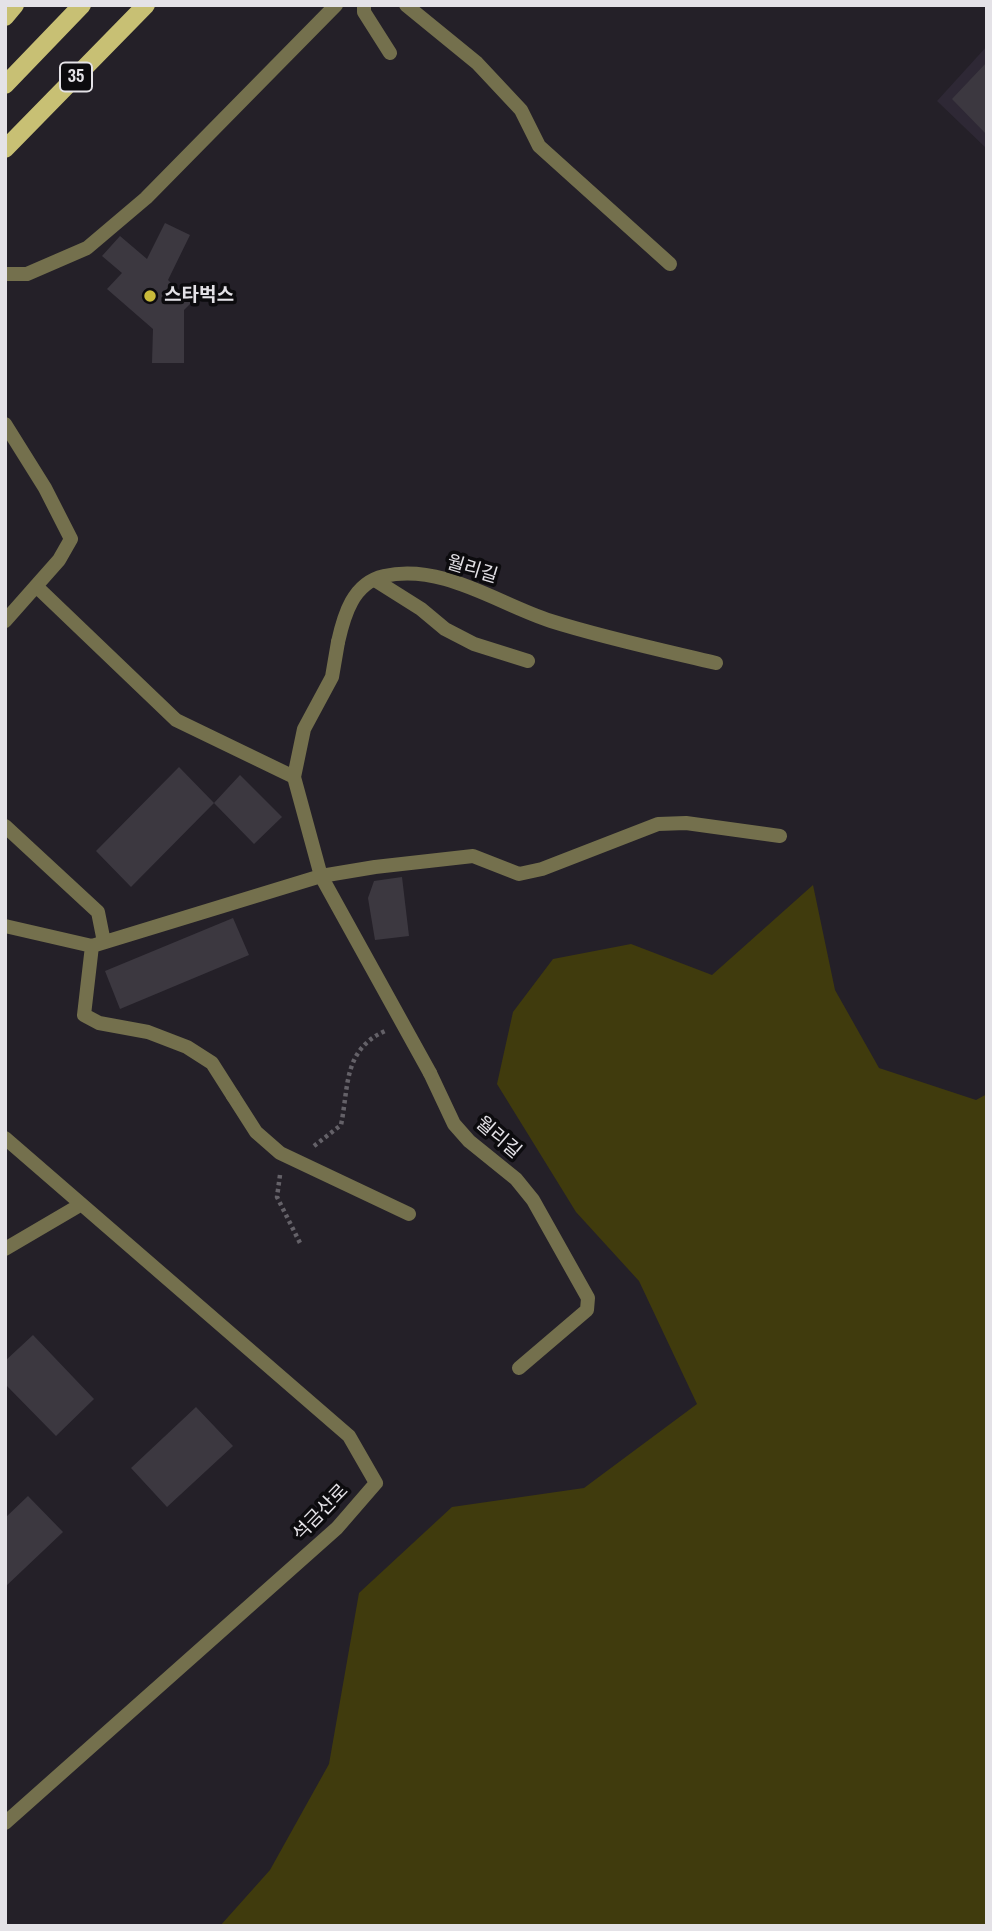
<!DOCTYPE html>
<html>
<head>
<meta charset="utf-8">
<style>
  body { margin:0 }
  #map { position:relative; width:992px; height:1931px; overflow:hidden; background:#242028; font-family:"Archivo Narrow",sans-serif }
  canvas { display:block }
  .frame { position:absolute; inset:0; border:7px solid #e4e2e7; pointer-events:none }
</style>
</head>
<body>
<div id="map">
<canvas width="992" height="1931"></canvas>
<div class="frame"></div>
</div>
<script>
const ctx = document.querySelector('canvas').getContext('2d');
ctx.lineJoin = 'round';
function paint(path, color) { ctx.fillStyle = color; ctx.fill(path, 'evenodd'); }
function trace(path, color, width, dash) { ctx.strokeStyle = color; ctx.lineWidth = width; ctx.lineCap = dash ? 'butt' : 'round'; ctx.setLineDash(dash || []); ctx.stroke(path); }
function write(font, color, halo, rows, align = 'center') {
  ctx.font = font + ' "Archivo Narrow","Noto Sans KR",sans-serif'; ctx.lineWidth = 7; ctx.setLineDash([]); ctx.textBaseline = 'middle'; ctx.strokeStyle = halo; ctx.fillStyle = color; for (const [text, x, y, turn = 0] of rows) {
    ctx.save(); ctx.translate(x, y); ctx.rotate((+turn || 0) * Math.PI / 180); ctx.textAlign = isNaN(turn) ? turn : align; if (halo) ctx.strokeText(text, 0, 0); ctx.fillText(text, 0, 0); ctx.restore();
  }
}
const built = new Path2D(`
  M987 46V149L937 101Z`);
const green = new Path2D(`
  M813 885 835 990 879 1068 976 1100 987 1094V1926H220L270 1870 329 1764 359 1593 452 1507 584 1488 697 1404 639 1281 576 1212 497 1084 513 1012 553 959 631 944 712 975Z`);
const building = new Path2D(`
  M987 62V135L952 99Z
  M165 223 190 235 168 280 191 303 184 310V363H152L153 329 107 289 122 273 102 256 120 236 147 259Z
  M179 767 214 803 131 887 96 851Z
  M240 775 282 817 254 844 214 803Z
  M402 877 409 936 375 940 368 898 374 881Z
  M233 918 249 955 120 1009 105 971Z
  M33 1335 94 1399 56 1436 5 1384V1361Z
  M196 1407 233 1446 167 1507 131 1468Z
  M28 1496 63 1532 5 1587V1518Z`);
const path = new Path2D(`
  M314 1146 341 1125C349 1086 343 1050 385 1031
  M280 1175 277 1197 300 1243`);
const lane = new Path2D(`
  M406 5 477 63 521 110 539 146 670 264
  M375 580 421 609 445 629 474 644 528 661
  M338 642C344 615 353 583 384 576 443 563 498 604 551 621 605 638 661 650 716 663
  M430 1073 454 1124 469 1141 516 1179 533 1200 588 1298 587 1310 519 1368
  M233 1096 256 1132 280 1153 409 1214`);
const street = new Path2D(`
  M364 5V12L390 53
  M5 274H27L87 248 146 198 336 5
  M5 424 45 488 71 539 59 560 5 621
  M36 586 176 720 294 777
  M338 642 332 677 304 729 294 777 321 876 430 1073
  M5 826 98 912 104 942
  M5 926 92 946 321 876 375 867 473 856 519 874 542 869 658 824 686 823 780 836
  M92 946 84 1015 99 1023 148 1032 187 1047 212 1063 233 1096
  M5 1138 349 1436 376 1483 337 1528 5 1823
  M5 1249 80 1205`);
const primary = new Path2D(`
  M5 17 15 5
  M5 85 82 5
  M5 149 146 5`);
const markers = [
  [150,296,7,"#c9ba3a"]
];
const shields = [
  [76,77,32]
];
const shieldNames = [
  ["35",76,77]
];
const poiNames = [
  ["스타벅스",164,296]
];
const streetNames = [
  ["월리길",472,570,17],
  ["월리길",498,1138,41],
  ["석금산로",321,1513,-46]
];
paint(built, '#2e2835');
paint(green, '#403b0d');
paint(building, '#3c3840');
trace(path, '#646168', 4.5, [3.5, 3.5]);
trace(lane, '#74704d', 14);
trace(street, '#74704d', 14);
trace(primary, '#c8c074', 18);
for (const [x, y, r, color] of markers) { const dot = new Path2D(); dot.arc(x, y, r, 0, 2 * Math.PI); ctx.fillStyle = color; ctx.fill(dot); trace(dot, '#0c0b0e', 2.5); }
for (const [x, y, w] of shields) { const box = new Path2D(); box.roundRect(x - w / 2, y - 14.5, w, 29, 5); ctx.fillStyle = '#0c0b0e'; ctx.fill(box); trace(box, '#e4e2e7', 2); }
write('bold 18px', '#e4e2e7', null, shieldNames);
write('bold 19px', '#e4e2e7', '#0c0b0e', poiNames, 'left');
write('19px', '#e4e2e7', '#0c0b0e', streetNames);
</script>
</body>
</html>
